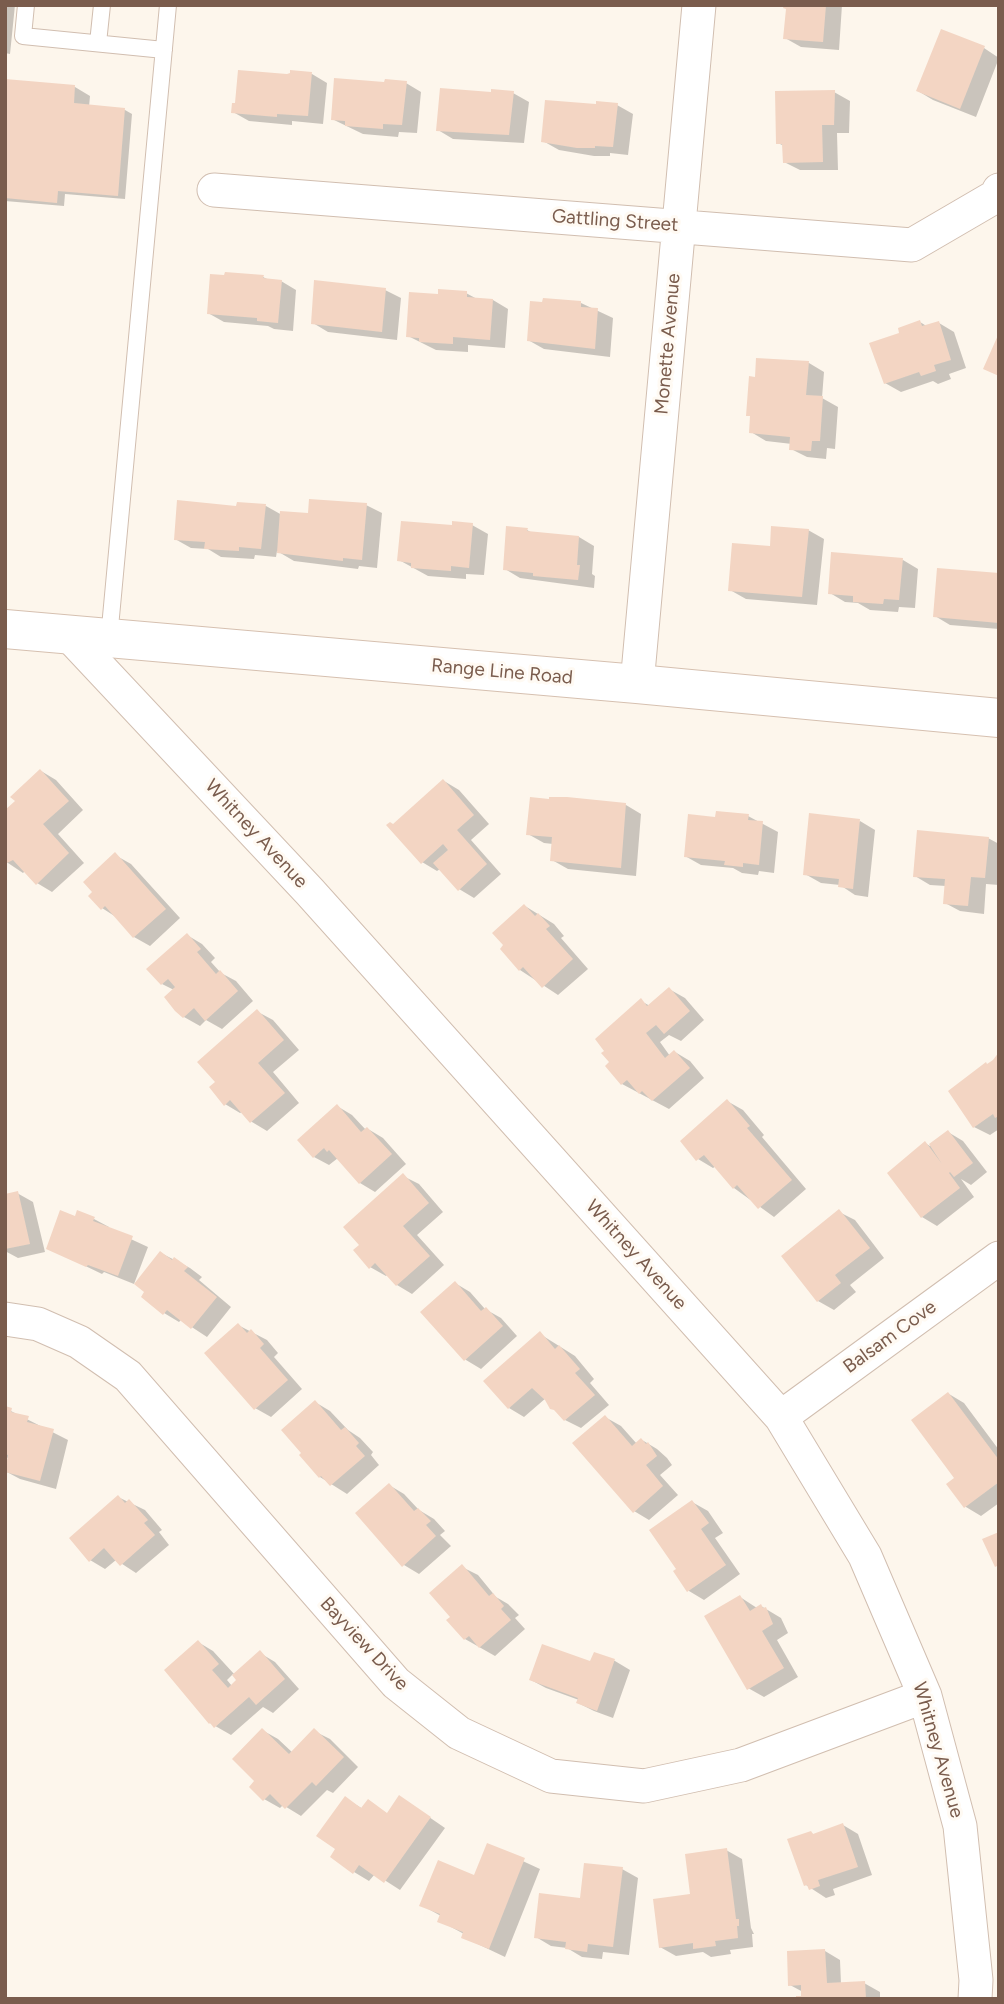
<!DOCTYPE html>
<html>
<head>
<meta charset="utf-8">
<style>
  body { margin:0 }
  #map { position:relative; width:1004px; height:2004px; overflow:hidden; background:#fdf6ec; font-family:Figtree,sans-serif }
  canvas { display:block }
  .frame { position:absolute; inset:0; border:7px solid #7a5c4d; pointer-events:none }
</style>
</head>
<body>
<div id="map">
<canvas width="1004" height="2004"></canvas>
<div class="frame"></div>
</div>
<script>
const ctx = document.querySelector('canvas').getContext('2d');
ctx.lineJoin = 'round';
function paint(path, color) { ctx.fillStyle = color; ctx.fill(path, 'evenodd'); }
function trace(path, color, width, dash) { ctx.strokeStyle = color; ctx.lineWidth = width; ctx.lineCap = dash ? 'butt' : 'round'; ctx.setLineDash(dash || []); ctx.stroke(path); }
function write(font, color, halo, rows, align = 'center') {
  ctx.font = font + ' Figtree,sans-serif'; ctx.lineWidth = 6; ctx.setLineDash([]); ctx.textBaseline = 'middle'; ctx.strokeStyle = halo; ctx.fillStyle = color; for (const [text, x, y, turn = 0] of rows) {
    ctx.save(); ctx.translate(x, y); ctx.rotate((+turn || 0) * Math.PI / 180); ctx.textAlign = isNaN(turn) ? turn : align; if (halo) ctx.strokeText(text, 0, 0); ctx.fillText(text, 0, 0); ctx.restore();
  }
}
const shadow = new Path2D(`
  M5 5H15L10 54 5 53Z
  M787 5H842L839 50 801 47 785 38Z
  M984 48 999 58 976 117 933 100 918 91Z
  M312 74 327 83 323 124 292 121V125L249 121 233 112 287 76Z
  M5 81 75 87 90 96 89 107 125 110 132 114 125 199 65 194 64 206 5 201Z
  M406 83 421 92 417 133 399 132 398 137 363 134 332 119Z
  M834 92 850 101 849 133H837L838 170H800L784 162V146L778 143Z
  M513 93 529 102 524 143 453 139 438 130 492 94Z
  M617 105 633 114 628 155 610 153V156H594L559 150 543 141 598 106Z
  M263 277 269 280 281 281 296 290 293 331 274 329 268 326 224 322 208 313Z
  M385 290 401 298 397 340 328 332 313 323Z
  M466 293 477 299 493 300 508 309 505 348 468 345V352L436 350 408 336 439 295Z
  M581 303 613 318 610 357 544 349 528 340 544 304Z
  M920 322 928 327 939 323 954 332 966 368 949 374 951 379 938 384 933 381 901 392 885 383 902 334Z
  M758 360 809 363 824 372 822 398 838 407 835 449 827 448 826 459 807 457 791 449 792 444 766 441 751 432 752 417 748 415 756 379Z
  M366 505 382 513 377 568 359 566 358 569 294 561 277 551 276 557 255 555 254 559 221 557 208 549 191 548 175 539 238 508 266 506 282 515H309Z
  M472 525 488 534 484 575 466 574V579L428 576 399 560 453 527Z
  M527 530 534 534 579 537 594 546 592 574 595 576 594 588 520 578 505 569Z
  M808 530 824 539 817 605 746 599 730 590 771 548Z
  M903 560 918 569 915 608 899 607 898 612 870 610 858 603 845 602 830 593Z
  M999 575V629L950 625 935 616Z
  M41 771 56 780 83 810 58 834 84 863 52 892 37 883 25 871 23 873 5 861 17 801Z
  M444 781 459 790 489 824 471 840 501 874 474 898 459 889 440 869 437 871 422 862 394 825Z
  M551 801 626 805 641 814 636 876 568 869 552 860 553 844 544 843 528 834Z
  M748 816 778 832 774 873 759 871 758 875 742 873 733 868 701 865 685 856 717 819Z
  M860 821 875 830 868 897 855 895 840 885 821 883 805 874Z
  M988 838 999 844V885L986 884 984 914 960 911 945 903 946 886 930 885 915 876Z
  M115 855 131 864 180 918 150 946 134 937 116 917 102 908Z
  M525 906 554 924 564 936 561 938 588 969 558 995 520 970Z
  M187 935 202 944 215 958 211 962 221 973 236 981 253 1001 222 1029 206 1020 200 1026 184 1017 174 990 162 984Z
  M669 989 685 998 704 1020 681 1041 669 1035 660 1042 670 1056 675 1052 690 1061 704 1078 669 1109 622 1084 641 1001 650 1006Z
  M258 1012 273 1020 299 1050 273 1072 299 1103 267 1131 252 1122 242 1112 240 1113 225 1104 217 1082Z
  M999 1055V1129L990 1135 974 1127 988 1065Z
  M727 1101 743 1110 764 1135 762 1137 806 1189 774 1217 734 1188 716 1166 713 1168 698 1159Z
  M337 1106 352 1115 366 1130 368 1129 383 1138 406 1164 375 1192 360 1183 338 1158 329 1165 314 1157Z
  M948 1132 963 1141 987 1172 971 1185 961 1179 974 1197 937 1226 922 1217 925 1143 930 1146Z
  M403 1176 419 1184 443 1212 417 1235 444 1265 412 1294 397 1285 388 1274 386 1276 370 1267Z
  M17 1193 33 1202 45 1252 18 1258 5 1251V1196Z
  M839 1212 855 1220 884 1258 850 1285 856 1292 834 1310 818 1301 783 1256Z
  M76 1218 94 1219 109 1227V1229L148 1247 134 1284 104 1272 102 1274 48 1248Z
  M161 1253 190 1268 202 1277 199 1280 231 1307 207 1337 181 1320 179 1322 164 1313Z
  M455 1283 470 1292 485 1309 501 1318 517 1336 481 1369 466 1360 423 1312Z
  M238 1325 267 1340 278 1353 274 1357 302 1389 271 1417 255 1408Z
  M540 1334 575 1356 594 1379 590 1383 609 1405 581 1428 565 1420 546 1398 524 1417 509 1408Z
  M949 1394 964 1403 999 1450V1503L981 1516 966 1507 949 1485 957 1478Z
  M315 1402 330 1411 348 1430 360 1438 373 1452 371 1455 379 1465 347 1494 320 1477Z
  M5 1408 68 1440 56 1489 20 1479 5 1471 8 1458 5 1457Z
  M605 1417 621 1426 637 1444 642 1440 657 1449 667 1458 672 1465 660 1475 678 1495 649 1520 634 1511Z
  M389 1485 404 1494 419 1510 434 1519 445 1531 440 1535 451 1546 419 1574 404 1565Z
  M118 1497 145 1510 162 1530 159 1532 169 1545 136 1573 116 1560 105 1569 90 1560Z
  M692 1502 708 1511 723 1533 715 1538 740 1574 704 1600 689 1591 679 1569Z
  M462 1567 478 1575 496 1597 508 1604 519 1615 515 1618 525 1629 495 1656 465 1639 453 1617Z
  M740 1597 757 1608 761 1606 781 1618 788 1633 777 1640 798 1677 764 1697 748 1688Z
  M198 1642 213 1651 235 1675 260 1653 275 1662 299 1689 273 1713 263 1707 231 1735 210 1723ZM233 1674 238 1680 232 1686 227 1680Z
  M595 1654 615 1661 630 1670 613 1718 594 1711 578 1703 579 1700 546 1688 531 1680 591 1663Z
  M262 1730 278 1739 293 1753 314 1731 330 1739 358 1767 333 1793 327 1790 301 1816 283 1805 280 1808 264 1799Z
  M400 1797 445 1828 400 1890 375 1874 369 1881 354 1872 338 1849 345 1798 363 1809 368 1802 388 1814Z
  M843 1825 858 1834 872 1875 833 1889 835 1895 826 1898 806 1885 811 1833 815 1835Z
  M488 1845 540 1869 505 1957 463 1937 464 1934 440 1921 441 1916 421 1905 475 1877Z
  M726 1850 742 1859 751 1928 754 1934H752L753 1947 730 1950 731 1954 711 1957 703 1952 676 1956 660 1947Z
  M622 1869 638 1878 629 1955 603 1952 602 1959 582 1957 567 1948 551 1946 536 1937Z
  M825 1951 840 1960 841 1984 864 1983 880 1992V1999H798L803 1997V1992L790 1985Z`);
const building = new Path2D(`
  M784 5H826L823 42 783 39 786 9 783 8Z
  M941 29 985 46 960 109 916 91Z
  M238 70 287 74 290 73V70L312 72 308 116 277 114V117L231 113 232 103H235Z
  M334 78 384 82 385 79 407 81 402 125 383 124V129L345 126V121L331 120Z
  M5 79 75 85 74 103 125 108 118 196 58 191 57 203 5 198Z
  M440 88 491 92V89L514 91 509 135 436 131Z
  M835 90 834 125H822L823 162 783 163 782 144H776L775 91Z
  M545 100 596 104V101L618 103 613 147 595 146V148H577L541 142Z
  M225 272 264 275 263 278 282 280 278 323 257 321V318L207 314 210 274 224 275Z
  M314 280 386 288 382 332 311 324Z
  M438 289 467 291V297L493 299 490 340 453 337V344L419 342V338L406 337 409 292 438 294Z
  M543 298 581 301V307L598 308 595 349 527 341 530 301 542 302Z
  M920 320 922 326 939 321 951 360 934 365 936 371 921 376 919 372 884 384 869 343 899 333 898 328Z
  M999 333V376L983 369Z
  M756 358 809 361 806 395 823 396 820 441H812L811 451 789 450 790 437 749 433 750 416H746L749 376 755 377Z
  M309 499 367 503 362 560 343 558V561L277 553 280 511 308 513Z
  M177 500 236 506 237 502 266 504 261 549 239 547V551L204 549 205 542 174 540Z
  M401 521 452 525V521L473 523 469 568 451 566V571L411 568V563L397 561Z
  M506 526 528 528 527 531 579 536 577 565H580L578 580 533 576V573L503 570Z
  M771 526 809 529 802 597 728 591 732 543 770 546Z
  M831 552 903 558 899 600 884 599 883 604 853 602V596L828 594Z
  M937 568 999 573V623L933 617Z
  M40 769 69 801 43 824 69 853 36 885 13 860 5 864V810L15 801 10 797Z
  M443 779 474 815 457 830 487 864 458 891 433 863 448 850 443 844 421 864 386 825 390 822 393 824Z
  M530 797 549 799V797H567L626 803 621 868 550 861 552 837 526 835Z
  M716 811 749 814 748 820 763 821 759 865 743 863V867L724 865 725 861 684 857 688 814 715 817Z
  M809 813 860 819 853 889 838 887 839 879 803 875Z
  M917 830 989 837 985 878 971 877 968 906 943 904 945 879 913 877Z
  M115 852 166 909 133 938 105 906 101 910 88 896 92 892 83 882Z
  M524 904 535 916 538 913 550 926 546 929 573 959 542 988 523 967 519 971 500 949 503 945 492 933Z
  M187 933 201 949 197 952 216 974 220 970 238 991 205 1021 194 1008 183 1018 175 1011 164 997 175 987 168 979 161 985 146 969Z
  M669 987 690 1011 664 1034 656 1025 646 1033 665 1058 674 1050 690 1068 652 1101 642 1091 639 1094 627 1080 621 1085 605 1066 609 1062 601 1053 604 1051 595 1039 641 998 647 1006Z
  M257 1009 284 1040 258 1063 285 1093 250 1123 230 1100 224 1106 209 1087 215 1082 197 1062Z
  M999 1052V1116L995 1118 993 1114 973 1128 948 1091 986 1062 987 1064 993 1060Z
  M727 1099 750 1126 747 1128 792 1180 758 1209 737 1185 733 1189 704 1155 696 1161 680 1141Z
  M337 1104 361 1132 367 1127 392 1154 359 1184 329 1150 327 1152 324 1148 313 1158 297 1140Z
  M948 1130 973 1163 954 1177 950 1172 949 1173 960 1188 921 1218 887 1173 925 1141 942 1164 929 1144Z
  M403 1173 429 1203 403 1226 430 1256 396 1286 375 1263 369 1269 353 1250 359 1245 343 1227Z
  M18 1191 30 1244 5 1249V1194Z
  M839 1209 870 1248 835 1275 841 1283 817 1302 781 1256Z
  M60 1210 75 1216 77 1210 95 1217 93 1221 133 1236 118 1276 88 1265 86 1267 46 1249Z
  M160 1251 172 1260 174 1257 188 1267 184 1271 217 1297 191 1329 167 1310 163 1315 141 1297 144 1292 134 1284Z
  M455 1281 481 1311 486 1307 503 1326 464 1361 420 1312Z
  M238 1323 247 1333 251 1329 264 1344 260 1348 288 1380 254 1410 204 1353Z
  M540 1331 555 1349 559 1345 580 1369 575 1373 595 1395 564 1421 554 1410 550 1409 545 1400 532 1388 508 1409 483 1381Z
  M948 1392 999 1460V1482L964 1508 946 1484 954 1478 911 1420Z
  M315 1400 341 1430 345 1427 359 1443 356 1446 365 1456 330 1486 321 1476 319 1478 299 1455 301 1453 281 1430Z
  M5 1406 12 1408 11 1412 29 1416 27 1422 54 1429 40 1481 5 1472 8 1455 5 1454Z
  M605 1415 632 1446 641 1438 646 1444 648 1442 657 1456 646 1465 663 1486 633 1513 572 1443Z
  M389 1483 414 1511 418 1508 431 1521 426 1525 436 1536 402 1567 355 1513Z
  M118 1495 125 1503 129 1499 148 1520 144 1523 155 1535 120 1566 104 1548 89 1562 69 1538Z
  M692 1500 709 1523 701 1529 726 1565 687 1592 673 1571 676 1569 649 1530Z
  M999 1532V1565L995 1567 982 1539Z
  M462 1564 489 1596 493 1593 504 1606 501 1609 511 1620 479 1648 469 1636 464 1640 446 1620 450 1617 429 1593Z
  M740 1595 750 1611 761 1604 763 1608 766 1607 773 1624 762 1631 784 1668 747 1690 704 1616Z
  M198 1640 219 1664 212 1670 228 1688 236 1680 232 1675 260 1650 285 1679 256 1705 249 1697 214 1728 210 1723 209 1724 164 1670Z
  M542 1644 590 1661 594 1652 615 1659 597 1711 576 1703 578 1698 529 1680Z
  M262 1728 289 1754 314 1728 344 1757 316 1786 312 1782 285 1809 270 1794 263 1801 249 1787 254 1781 232 1759Z
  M399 1795 431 1817 384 1883 359 1865 353 1874 330 1857 335 1849 316 1836 345 1796 361 1808 368 1799 387 1813Z
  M843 1823 858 1867 818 1880 820 1886 809 1890 807 1885 804 1886 787 1839 811 1831 813 1834Z
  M487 1843 525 1858 489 1949 461 1938 463 1932 437 1922 440 1914 419 1906 438 1860 474 1875Z
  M727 1848 736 1919H739V1926H737L738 1938 715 1941 716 1946 693 1949V1943L659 1948 653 1899 690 1894 685 1854Z
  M584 1863 623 1867 613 1947 588 1944 587 1952 565 1949 566 1942 534 1938 539 1893 580 1898Z
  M825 1949 827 1983 865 1981 866 1999H796V1996H801V1985L788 1986 787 1951Z`);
const service = new Path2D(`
  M26 5 23 36 164 50
  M98 43 102 5
  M109 638 168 5`);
const minor = new Path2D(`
  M214 190 912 245 996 196 999 190
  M69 635 310 892 781 1417 865 1556 925 1696 960 1826 976 1980 975 1999
  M637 684 699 5
  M5 1319 38 1324 79 1342 128 1376 396 1683 459 1733 551 1776 644 1786 741 1765 925 1696
  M781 1417 999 1258`);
const secondary = new Path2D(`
  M5 629 637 684 999 718`);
const streetNames = [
  ["Gattling Street",615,221,4],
  ["Monette Avenue",668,344,-85],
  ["Range Line Road",502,672,5],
  ["Whitney Avenue",256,834,47],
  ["Whitney Avenue",636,1255,48],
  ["Balsam Cove",890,1337,-36],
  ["Bayview Drive",364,1644,47],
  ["Whitney Avenue",938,1750,74]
];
paint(shadow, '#0003');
paint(building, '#f3d5c3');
trace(service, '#d1beb0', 18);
trace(minor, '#d1beb0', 35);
trace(secondary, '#d6c0b0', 40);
trace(service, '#fff', 16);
trace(minor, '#fff', 33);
trace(secondary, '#fff', 38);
write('19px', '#7a5c4d', '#fffaf3', streetNames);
</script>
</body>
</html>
